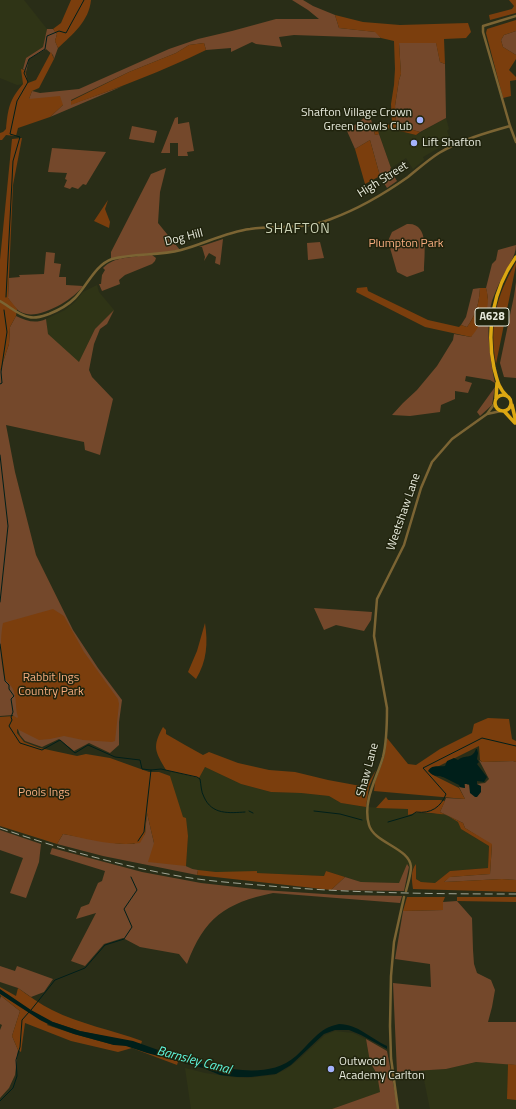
<!DOCTYPE html>
<html>
<head>
<meta charset="utf-8">
<style>
  body { margin:0 }
  canvas { display:block; background:#292d17 }
</style>
</head>
<body>
<canvas width="516" height="1109"></canvas>
<script>
const ctx = document.querySelector('canvas').getContext('2d');
ctx.lineJoin = 'round';
function paint(path, color) { ctx.fillStyle = color; ctx.fill(path, 'evenodd'); }
function trace(path, color, width, dash) { ctx.strokeStyle = color; ctx.lineWidth = width; ctx.lineCap = dash ? 'butt' : 'round'; ctx.setLineDash(dash || []); ctx.stroke(path); }
function write(font, color, halo, rows, align = 'center') {
  ctx.font = font + ' "Titillium Web",sans-serif'; ctx.lineWidth = 3; ctx.setLineDash([]); ctx.textBaseline = 'middle'; ctx.strokeStyle = halo; ctx.fillStyle = color; for (const [text, x, y, turn = 0] of rows) {
    ctx.save(); ctx.translate(x, y); ctx.rotate((+turn || 0) * Math.PI / 180); ctx.textAlign = isNaN(turn) ? turn : align; if (halo) ctx.strokeText(text, 0, 0); ctx.fillText(text, 0, 0); ctx.restore();
  }
}
const built = new Path2D(`
  M0 0H24L47 29 43 47 26 58 23 69H22L23 84 17 85 0 78Z
  M446 118 449 129 447 131 451 141 423 157 424 160 413 169 406 158 391 168 377 127 392 129 416 135Z
  M97 285 99 292 114 310 95 329 79 363 47 334 46 319 65 310 75 302 83 292Z
  M205 767 241 784 271 792 301 793 329 796 341 803 366 807 409 809 408 815 415 813 445 814 459 822 461 829 489 846 488 868 450 871 435 883 421 882 416 879V865L414 867 407 865 400 883 361 882 326 871 324 876 257 873V872H216L194 870 186 866 188 836 169 778 171 771 197 777Z
  M335 1031 353 1033 366 1039 370 1062 377 1074 381 1092 332 1109H191L185 1068 205 1073 232 1077 247 1078 274 1075 285 1070 297 1061 325 1035Z
  M476 1062 508 1064 507 1099 516 1100V1109H430L422 1070 446 1069Z`);
const green = new Path2D(`
  M292 0H303L313 6 335 15 339 28 376 32 381 38 294 35 279 37 282 47 256 44 252 42 231 52V48L206 50 204 43 189 45 176 53 129 72 71 100 72 104 123 86 50 117 63 105 29 99 32 91 40 93 79 89 169 49 198 39 232 31 276 19H319L308 10Z
  M47 29H53L57 34 55 41 58 48 54 59 53 55 46 49 29 59 26 72 25 70 23 69 26 58 43 47Z
  M516 31V55L503 47 501 40 504 35Z
  M436 42 440 62 445 64 446 118 420 132 399 126 396 124 395 106 399 80 401 74 399 43Z
  M178 117V124L189 122 194 151 187 152 188 156H178V143H170V153H161L175 118Z
  M364 118 371 119 375 135 379 134 391 168 390 169 397 181 387 188 380 176 370 140 355 149 347 131Z
  M132 126 157 131 154 143 129 139Z
  M52 148 106 152 86 185 83 184 78 189 72 187 70 189 64 187 67 180 65 179 67 173 48 172Z
  M166 168 160 192 158 223 180 250 111 260V252L151 174Z
  M407 224C430 222 424 255 424 271L407 277 397 272 388 241 392 232Z
  M223 239 220 265 215 263 216 257 209 253 204 261 205 257 202 247H199Z
  M320 242 324 258 308 260 307 243Z
  M516 245C516 257 508 265 503 276 499 283 495 293 492 301 485 326 490 358 495 383L490 380 466 376 465 381 472 383 468 393 455 391V399L441 405 440 412 410 416 392 415 403 403 417 390 437 366 453 340 454 334 471 337 488 298 486 288 492 264 496 260 498 250Z
  M46 252 55 253 54 263 61 264 59 277H66V285L83 286C74 299 40 320 23 313 17 311 12 304 8 298L9 278 20 277 19 275 44 274Z
  M152 255 156 258 155 261 152 264 125 275 119 280 120 284 102 291 99 284H101L102 275 105 270 103 268C114 256 137 256 152 255Z
  M516 282V378L504 377 500 363 514 296Z
  M480 288C479 304 476 315 467 327L461 325 466 317 473 289Z
  M114 310 107 324 100 329 94 344 89 370 92 377 113 399 100 455 85 450 84 442 6 425 15 472 36 555 73 630 98 668 122 700 119 722V745L110 753 89 743 74 751 59 739 42 747 25 741 20 735 13 715 0 716V371L9 344 10 327 16 316C27 321 35 324 46 319L48 334 79 362 95 329Z
  M495 387 492 405 480 416 477 412Z
  M314 608 372 612 371 620 364 631 336 625 324 630Z
  M479 760 482 762 513 761 516 762V880L502 879 444 882 449 877 490 874 492 845 465 828 463 823 440 812 446 798 465 799 459 787 465 788V783L468 785 485 783 489 779Z
  M147 813 154 843C166 851 184 869 198 870L197 875 103 856 57 844 63 834 120 844H134L145 834Z
  M0 830 41 844 39 862 26 898 10 893 23 858 0 850Z
  M52 848 142 872 201 883 263 890 339 895 402 896 400 903 273 893C225 903 204 918 187 964L179 954 140 947 123 938 104 944 85 966 71 961 96 913 76 919 81 907 89 904 98 883 102 881 105 871 50 854Z
  M407 864 409 867 404 891 331 890 345 877 361 882 399 883Z
  M457 901 472 918 473 950 474 964 477 973 491 980 495 990 492 1007 488 1022H516V1065L476 1062 446 1069 397 1072 393 983 431 987 430 964 395 959 403 911 443 910V902Z
  M0 966 15 971 17 966 53 979 44 992 31 997 18 988 0 982Z
  M1 996 20 1011 12 1036 18 1050 15 1075 9 1088 0 1098V1030L2 1025 0 1024V999Z
  M366 1039 387 1051 398 1109H332L380 1092 377 1074 370 1062Z`);
const forest = new Path2D(`
  M71 0H91C89 21 73 34 58 48L55 41 57 34 53 29 61 23Z
  M509 0H516V13L490 20 489 15 512 9 514 6Z
  M335 15 363 22 400 25 468 23 471 32 466 38 444 39 445 64 440 62 436 43H399L401 74 399 80 395 106 396 124 399 126 420 132 416 135 392 129 377 127 379 134 375 135 373 123 392 125 391 104 394 85 395 69 394 41 381 38 375 32 339 28Z
  M516 20V31L504 35 501 40 503 47 516 55V59L509 70 516 77V80L510 81 511 96 503 98 486 33 487 29Z
  M204 43 206 50C163 71 117 88 71 105V101L129 72 176 53 189 45Z
  M51 52 54 59 39 88 32 91 29 99 60 96 63 105 50 117 18 128 16 136 6 135 2 140H0V133L3 132 6 129C8 109 9 100 23 84L21 69 25 70 28 83 36 80Z
  M22 138 13 185 8 298 17 309 16 316 10 327 9 344 0 371V260L12 139Z
  M370 140 380 176 365 184 355 149Z
  M108 200 105 209 110 222 109 228 94 221Z
  M516 262V265L496 364C489 324 496 297 516 262Z
  M367 287 368 291 428 320 459 327 461 325 467 327C476 315 479 304 480 288H486C492 308 483 322 471 337L425 327 356 292 357 288Z
  M53 609 64 616 84 652 118 699 119 704 115 741 112 742 83 740 64 736 50 739 39 740 17 729V733L24 742 40 748 77 756 86 754 110 758 149 772H159L170 776 183 817 186 818 188 836 186 866 148 862 154 843 147 813 145 834 140 843C115 847 88 839 63 834L57 844 0 826V717L14 716 17 718 18 717C15 709 17 700 14 692 13 687 8 683 5 679 0 665 0 637 3 623Z
  M205 623C208 643 207 661 196 679L188 672 197 651Z
  M488 718 509 719 512 739 516 741V762L513 761 482 762 480 760 479 746 431 770 435 776 459 788 465 799 374 791 375 782 384 758 387 738 408 764 416 765 440 749 472 733 474 724Z
  M163 727 166 730V734L185 745 203 755 209 752 238 763 269 770 295 772 328 780 366 787 376 770 369 787 366 807 341 803 329 796 301 793 271 792 241 784 205 767 199 778 166 770C155 751 152 747 163 727Z
  M386 797 388 800H440L445 801 440 812 463 823 465 828 492 844 490 874 450 877 444 882 502 879 516 880V892L413 889C412 881 410 871 416 864V879L421 882 435 883 450 871 488 868 489 846 461 829 458 822 445 814C440 815 436 813 431 813 423 812 416 812 408 815V809L376 808Z
  M198 870 216 872 257 871V873L324 876 326 871 345 877 331 890 197 875Z
  M407 897H445L443 902V910L403 911Z
  M457 897H516V902L457 901Z
  M0 987 16 996 18 988C29 996 40 1004 52 1010 80 1024 112 1030 142 1041L141 1044 80 1031 53 1022H49L47 1025 74 1034 114 1045H128L177 1061 178 1062 177 1065 132 1048 118 1052 71 1041 25 1023 21 1052 18 1050 12 1036 20 1011 0 995Z
  M508 1064 516 1065V1100L507 1099Z`);
const water = new Path2D(`
  M476 749H477L478 753 477 759 479 762 477 764 487 777 484 782 477 781V784L481 786V792L477 797H475L470 793 469 784H464L465 788 460 787 459 785C454 783 450 780 445 778 437 774 436 779 428 771 432 764 438 767 445 766L447 761 454 758 458 760C465 754 472 760 476 749Z
  M0 989 31 1010 53 1022 80 1031 133 1041 178 1057 177 1061 147 1053 126 1046 114 1045 74 1034 52 1026 40 1020 0 994Z
  M339 1024C358 1024 371 1039 387 1046V1049L361 1035 349 1030H335L324 1034 291 1065 276 1074 251 1077H237L220 1075 203 1068 183 1063 184 1059C194 1062 204 1064 214 1066 241 1071 273 1076 296 1056 311 1043 318 1028 339 1024Z`);
const stream = new Path2D(`
  M6 297 13 161 20 137 10 134 17 101 28 82 24 73 29 59 45 49 47 36 59 31 66 33 84 0
  M0 384 2 383 1 372 7 332 4 310
  M0 455 8 526 0 602
  M0 644 5 681 9 685V689L14 696 11 699 13 712 11 717 12 720 9 726 20 743 42 750 60 740 75 753 88 745 115 757 140 760 142 769 151 770 161 769 197 777 200 779C201 784 201 792 204 797 212 815 229 813 245 812
  M249 811 253 813
  M314 811 340 814 362 820
  M388 822 412 815 416 812C431 814 441 807 446 794L423 768 482 738 516 746
  M138 841 144 832 151 770
  M31 1010 55 980 85 968 105 945 124 939 132 927 124 909 137 890 131 877
  M0 1101 13 1088 17 1076 16 1060 20 1047 22 1020 29 1012`);
const canal = new Path2D(`
  M175 1058 186 1061`);
const tertiary = new Path2D(`
  M516 16 483 26V32L510 126 516 142
  M0 301C9 306 18 315 29 317 36 319 43 316 49 314 59 310 68 305 75 298 87 286 95 265 112 259 135 253 158 256 181 250 204 244 226 232 250 229 277 225 305 230 331 219 358 209 384 194 408 177 418 169 428 160 439 153 461 140 485 133 510 126
  M487 414 501 411
  M406 891C408 883 411 874 411 867 410 848 374 843 369 825 362 801 377 778 383 757 387 741 387 724 387 708L374 636 377 599 404 545 421 488 432 462 452 439 487 414 495 403
  M398 1109 391 1058 390 1026 391 976 394 942 404 897`);
const trunk = new Path2D(`
  M495 403a8 8 0 1 1 16 0a8 8 0 1 1-16 0Z
  M507 396C498 388 497 379 494 368 486 330 493 289 516 257
  M496 398 497 383
  M512 405 516 422
  M504 411 515 423`);
const rail = new Path2D(`
  M0 828C60 849 121 866 184 877 209 881 234 883 259 885 344 893 430 894 516 894`);
const markers = [
  [420,120,4,"#a4b2fc"],
  [414,143,4,"#a4b2fc"],
  [331,1069,4,"#a4b2fc"]
];
const shields = [
  [492,317,34]
];
const shieldNames = [
  ["A628",492,317]
];
const poiNames = [
  ["Shafton Village Crown",412,113,"right"],
  ["Green Bowls Club",412,127,"right"],
  ["Lift Shafton",422,143],
  ["Outwood",339,1062],
  ["Academy Carlton",339,1076]
];
const streetNames = [
  ["High Street",383,180,-32],
  ["Dog Hill",184,238,-14],
  ["Weetshaw Lane",404,512,-71],
  ["Shaw Lane",368,770,-75]
];
const parkNames = [
  ["Plumpton Park",406,244],
  ["Rabbit Ings",51,678],
  ["Country Park",51,692],
  ["Pools Ings",44,793]
];
const waterNames = [
  ["Barnsley Canal",194,1061,15]
];
const quarterNames = [
  ["SHAFTON",298,230]
];
paint(built, '#2f3416');
paint(green, '#74482b');
paint(forest, '#7b3e0d');
paint(water, '#001f1a');
trace(stream, '#001f1a', 1);
trace(canal, '#001f1a', 2.5);
trace(tertiary, '#7b6433', 2.5);
trace(trunk, '#dca712', 3.5);
trace(rail, '#a4a796', 1, [8, 4]);
for (const [x, y, r, color] of markers) { const dot = new Path2D(); dot.arc(x, y, r, 0, 2 * Math.PI); ctx.fillStyle = color; ctx.fill(dot); trace(dot, '#20230d', 1.5); }
for (const [x, y, w] of shields) { const box = new Path2D(); box.roundRect(x - w / 2, y - 9, w, 18, 3); ctx.fillStyle = '#20230d'; ctx.fill(box); trace(box, '#e7eadc', 1); }
write('bold 11px', '#e7eadc', null, shieldNames);
write('12px', '#e7eadc', '#20230d', poiNames, 'left');
write('12px', '#e7eadc', '#20230d', streetNames);
write('12px', '#f7ad7f', '#20230d', parkNames);
write('italic 13px', '#5ef5dc', '#20230d', waterNames);
ctx.letterSpacing = '1px';
write('14px', '#cdd3b7', '#20230d', quarterNames);
ctx.letterSpacing = '0px';
</script>
</body>
</html>
